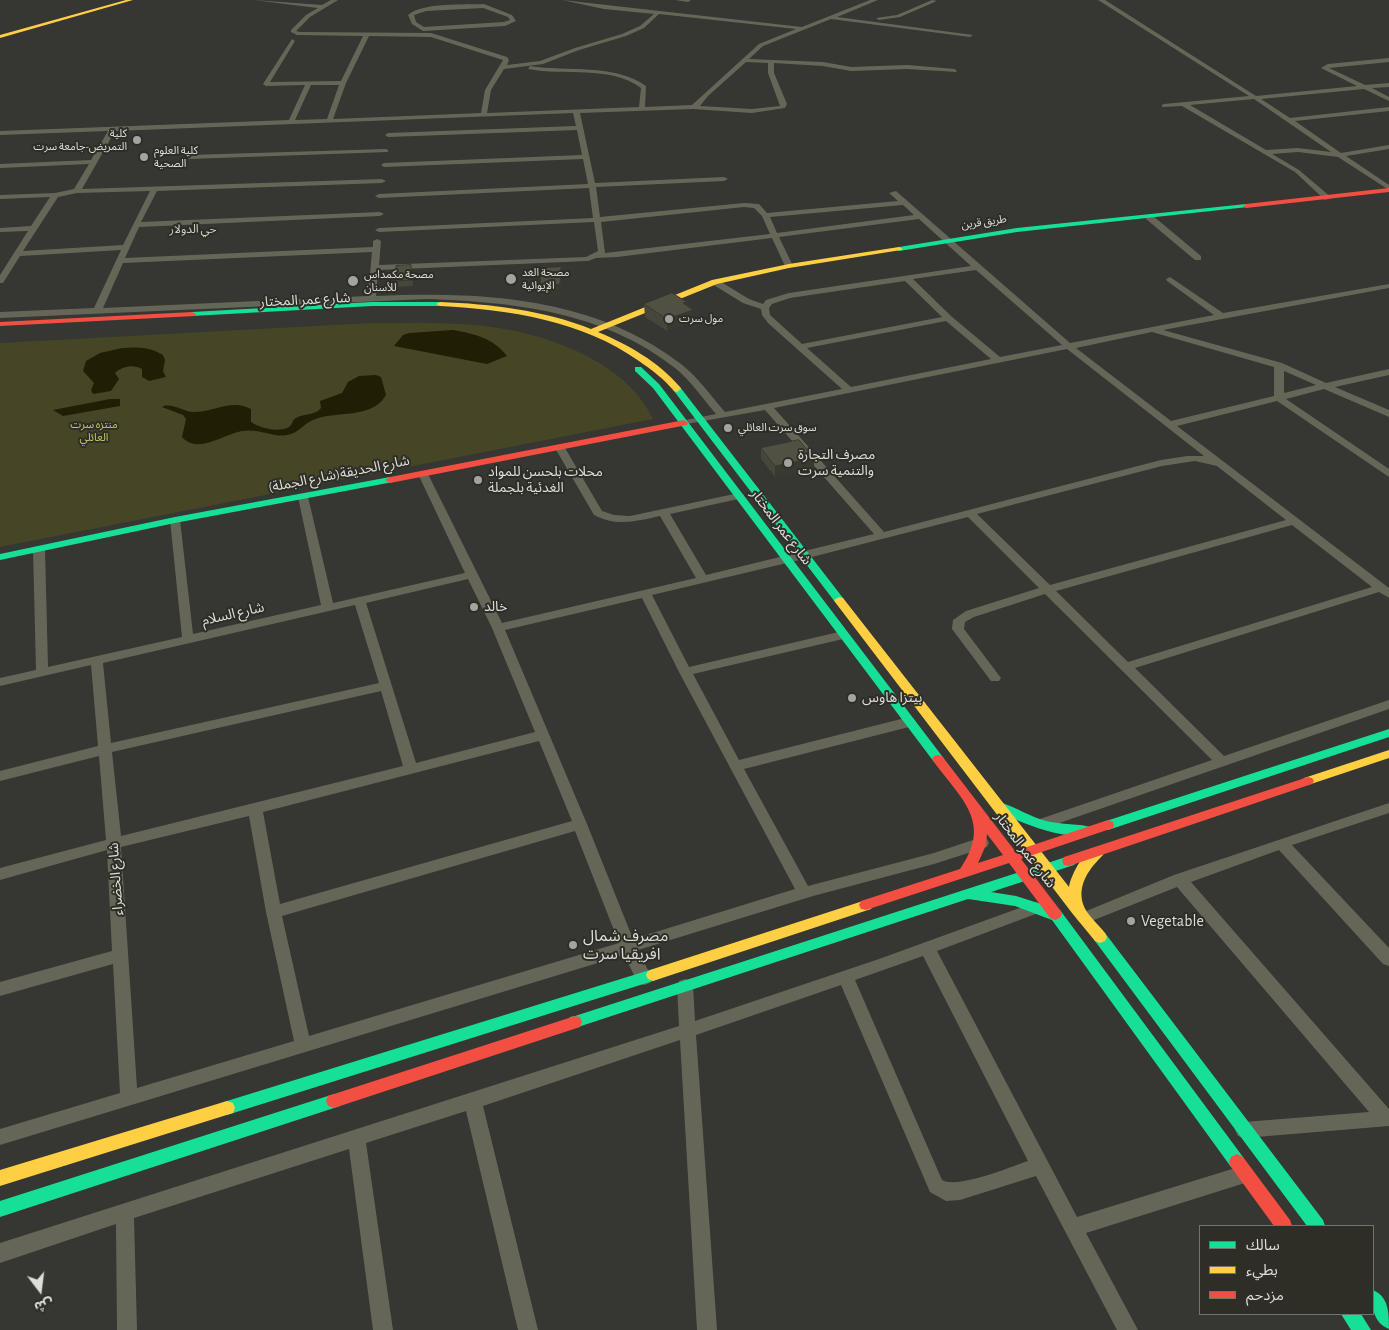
<!DOCTYPE html>
<html>
<head>
<meta charset="utf-8">
<style>
  body { margin:0 }
  #map { position:relative; width:1389px; height:1330px; overflow:hidden; background:#363632; font-family:"Alegreya Sans","Noto Sans Arabic",sans-serif }
  canvas { display:block }
  .legend { position:absolute; left:1199px; top:1225px; width:175px; height:90px; box-sizing:border-box; background:#2e2e27; border:1px solid #74746e; margin:0; padding:6px 9px; list-style:none; font-size:15px; color:#ddddd9 }
  .legend li { display:flex; align-items:center; gap:10px; height:25px }
  .legend b { width:25px; border:1px solid #74746e }
  .north { position:absolute; left:15px; top:1265px; width:50px; height:50px; -webkit-text-stroke:4px #2e2e27; paint-order:stroke; rotate:165deg; font-size:14px; font-weight:700; line-height:20px; text-align:center; color:#ddddd9 }
  .north::after { content:''; display:block; margin:auto; width:18px; height:22px; background:#ddddd9; clip-path:polygon(50% 0,100% 100%,50% 72%,0 100%) }
</style>
</head>
<body>
<div id="map">
<canvas width="1389" height="1330"></canvas>
<ul class="legend">
<li><b style="height:6px;background:#16e098"></b>سالك</li>
<li><b style="height:6px;background:#ffcf43"></b>بطيء</li>
<li><b style="height:6px;background:#f24e42"></b>مزدحم</li>
</ul>
<div class="north">ش</div>
</div>
<script>
const ctx = document.querySelector('canvas').getContext('2d');
ctx.lineJoin = 'round';
function paint(path, color) { ctx.fillStyle = color; ctx.fill(path, 'evenodd'); }
function trace(path, color, width, dash) { ctx.strokeStyle = color; ctx.lineWidth = width; ctx.lineCap = dash ? 'butt' : 'round'; ctx.setLineDash(dash || []); ctx.stroke(path); }
function write(font, color, halo, rows, align = 'center') {
  ctx.font = font + ' "Alegreya Sans","Noto Sans Arabic",sans-serif'; ctx.lineWidth = 4; ctx.setLineDash([]); ctx.textBaseline = 'middle'; ctx.strokeStyle = halo; ctx.fillStyle = color; for (const [text, x, y, turn = 0] of rows) {
    ctx.save(); ctx.translate(x, y); ctx.rotate((+turn || 0) * Math.PI / 180); ctx.textAlign = isNaN(turn) ? turn : align; if (halo) ctx.strokeText(text, 0, 0); ctx.fillText(text, 0, 0); ctx.restore();
  }
}
const green = new Path2D(`
  M371 323C400 323 430 322 459 324 525 326 623 354 653 419L0 547V343Z`);
const water = new Path2D(`
  M453 330C475 334 493 338 507 356L487 364 394 346 403 335 409 333Z
  M122 348C137 347 150 347 163 355L165 360 163 371 166 377 149 381 142 377V369C134 364 122 366 115 373L119 379 111 391 93 394 91 390 94 383 83 371 86 361 100 353Z
  M376 375 381 377 386 395C372 420 336 410 313 420 303 424 299 433 287 435 274 438 260 428 242 431 224 434 197 455 182 437L186 419 183 415 162 407C170 402 183 411 192 412 213 413 231 398 251 409V422C260 428 278 433 289 427 293 424 292 420 296 418 304 413 315 416 321 408L320 401 342 393 348 382 359 376Z
  M110 399H120V406L63 416 53 410Z`);
const street = new Path2D(`
  M253 0 322 5 331 0H338L310 17 296 31 300 32 431 33 507 57 509 60 507 65 540 61 575 48 622 34 640 26 654 14 604 9 562 0 802 27 870 0H878L837 17 973 35 970 37 831 19 763 46 749 59 823 62 851 67 907 65 955 69 957 72 907 69 851 71 823 66 774 63V73L787 104 785 108 752 113 693 109 580 113 595 183 724 177 728 179 724 181 596 187 600 217 744 203 759 204 767 213 898 201 889 193 896 191 1070 343 1214 315 1167 281 1166 279 1170 277 1223 313 1389 284V288L1163 330 1282 363 1326 383 1389 369V375L1335 387 1389 410V417L1324 389 1286 399 1389 469V477L1277 401 1177 426 1389 588V598L1379 592 1135 668 1224 756 1389 700V709L1042 829 1037 828 1035 824 1037 820 1212 760 1045 594 974 617 965 622 964 629 1001 678 999 681H991L952 629 953 620 966 611 1039 588 968 517 808 558 652 595 689 667 843 631 849 635 843 639 693 674 739 760 909 717 914 719 916 722 914 725 909 727 744 769 808 886 934 853 982 837 987 839 989 843 987 847 934 864 813 896 638 950 652 978 650 983 644 985 638 983 624 955 0 1145V1129L120 1093 113 964 0 996V982L112 951 107 850 0 880V868L106 840 99 756 0 781V771L98 746 91 665 0 686V678L36 670 33 549 35 547 39 546 45 549 48 667 182 637 170 520 175 517 180 520 193 634 321 605 298 497 303 494 308 497 333 603 465 573 418 474 423 471 428 474 502 623 696 578 660 516C637 521 617 527 594 515L555 448 560 445 565 448 602 511 614 515 630 516 739 493 743 494 744 496 743 498 670 514 706 575 874 534 765 410 681 425V421L716 414C703 399 691 381 675 368 604 312 515 302 427 299L0 318V312L94 308 121 250 20 256 3 283H0V275L28 231 0 232V228L31 226 50 197 0 199V195L55 193 74 189 89 164 0 168V164L91 160 108 131 0 135V131L289 120 305 85 266 86 263 84 292 39 295 41 270 82 341 81 363 36 297 35 291 32V30L306 15 318 8ZM659 14 796 29 759 44 692 105 645 107 646 86C614 63 567 72 530 66L528 69C564 76 610 65 641 88L639 107 487 113 491 90 504 69 543 64 579 50 626 36 644 28ZM369 36 431 37 503 60 485 90 481 113 333 119 346 83ZM746 62 768 63V73L780 106 752 109 700 106 708 96ZM311 85H339L327 119 295 120ZM573 113 576 126 388 133 385 135 388 137 577 130 582 155 384 163 381 165 384 167 583 159 588 184 379 194 375 196 379 198 589 188 593 218 379 228 375 230 379 232 594 222 598 251 586 257 379 265 381 241 377 239 373 241V247L125 258 139 227 380 216 384 214 380 212 141 222 157 191 382 183 386 181 382 179 82 189 115 131ZM150 191 123 245 23 251 58 197 77 193ZM903 205 914 215 777 233 770 217ZM744 207 754 208 762 216 770 234 605 253 601 222ZM919 219 971 266 789 293 766 300 763 304 749 299 718 280H712V284L743 303 761 309 762 315 768 323 842 389 725 412C711 396 698 377 681 364 595 297 481 291 376 296L378 270 588 261 596 258 617 257 772 238 785 266 789 268 793 266 779 237ZM372 252 368 296 103 308 123 263ZM976 270 1062 345 1000 357 951 316 913 279ZM905 281 942 317 802 344 770 315 769 308 772 304 790 298ZM946 321 991 359 851 387 807 348ZM1152 332 1274 367V396L1171 421 1076 348ZM1067 349 1204 456H1187L1161 460 884 532 774 408ZM1284 371 1316 385 1284 393ZM1195 461 1217 466 1286 520 1050 585 977 514 1162 466ZM1292 525 1372 587 1128 662 1056 591ZM468 579 492 628 535 732 416 763 366 603ZM642 598 679 672 795 889 633 939 587 824 505 630ZM355 605 379 683 111 743 103 663ZM381 691 403 766 121 836 112 752ZM539 741 572 821 280 904 263 812ZM249 816 266 912 294 1041 137 1088 121 847ZM575 831 619 943 309 1036 282 916Z
  M675 0H691L688 2Z
  M932 0 937 1 900 17 879 20 876 18 897 15Z
  M1098 0H1105L1256 96 1357 86 1321 68 1328 64 1389 58V62L1329 68 1365 85 1389 83V87L1372 88 1389 97V101L1364 89 1261 99 1290 118 1389 107V111L1295 121 1341 153 1389 145V149L1346 156 1389 185V190L1338 157 1298 152 1272 154 1299 170 1332 198 1325 200 1295 172 1182 106 1162 107V105L1164 104 1249 96ZM1254 99 1331 152 1298 148 1266 150 1190 105Z
  M484 4 512 15 516 21 505 26 423 31 412 24 408 15C423 2 464 5 484 4ZM483 8 508 17 510 20 504 22 424 27 416 22 414 15 426 11Z
  M386 149 388 150V152L189 159 186 157 189 155Z
  M1146 215H1152L1201 256V260H1195L1146 219Z
  M1389 803V813L1292 845 1389 948V966L1383 964 1279 850 1191 882 1389 1109V1126L1244 1138 1238 1136 1235 1130 1238 1124 1244 1122 1369 1112 1177 887 1084 924 1079 922 1076 918 1079 914 1174 875Z
  M1036 902 1041 904 1044 908 1041 912 937 951 1077 1217 1245 1165 1251 1168 1254 1174 1251 1180 1245 1183 1086 1233 1138 1330H1117L1036 1176 960 1200 946 1201 930 1192 841 985 696 1035 717 1330H697L680 1040 483 1106 538 1330H518L466 1111 366 1143 393 1330H373L349 1149 134 1218 137 1330H117L116 1224 0 1263V1243L679 1026 677 986 679 981 685 979 691 981 693 986 695 1021 879 959ZM923 956 1028 1161C1010 1167 958 1189 942 1180L855 980Z`);
const fast = new Path2D(`
  M1246 204 1248 205V207L1017 232 899 251 895 249 899 247 1017 228Z
  M372 302H440L444 304 440 306H372L192 316 188 314 192 312Z
  M635 367H641L659 384 942 756 944 759 942 762H934L653 388 635 371Z
  M677 386 680 387 843 598 844 600 843 602H835L674 391 673 389Z
  M390 477 393 478V482L175 523 0 560V554L175 517Z
  M1389 729V737L1108 830 1103 828 1102 825 1103 822Z
  M1002 803C1017 808 1031 817 1046 821 1062 825 1079 823 1094 828L1095 831 1094 834C1068 842 1020 823 998 811L996 808 998 805Z
  M1069 856 1074 857 1076 861 1074 865 991 892 1016 896 1060 910 1243 1157 1245 1162 1243 1167 1237 1170 1231 1167 1052 920 1015 906 968 899 575 1028 570 1027 568 1022 570 1017 575 1016Z
  M1100 931 1105 933 1323 1220 1325 1226H1307L1095 941 1093 937 1095 933Z
  M653 969 658 971 660 975 658 979 653 981 227 1115 221 1113 219 1108 221 1103 227 1101Z
  M334 1094 340 1096 342 1101 340 1106 334 1108 0 1217V1201Z
  M1373 1290C1389 1297 1389 1313 1389 1329 1372 1322 1372 1306 1373 1290Z
  M1341 1314H1361L1371 1330H1351Z`);
const slow = new Path2D(`
  M126 0H133L0 38V35Z
  M899 247 903 249 901 250 789 268 717 284 598 332C627 344 659 362 680 387L681 389 677 392 674 391C664 379 652 370 639 361 581 320 510 310 440 306L436 304 440 302C491 304 543 310 591 329L712 280 789 264Z
  M839 597 843 598 1069 887C1071 874 1087 843 1103 847L1105 851 1103 855C1090 868 1077 884 1083 904 1086 914 1099 925 1105 933L1107 937 1105 941 1100 943 1095 941 1072 913 835 602 834 600Z
  M1389 750V758L1308 785 1304 784 1302 781 1304 778Z
  M866 900 871 901 873 905 871 909 653 981 648 979 646 975 648 971 653 969Z
  M227 1101 233 1103 235 1108 233 1113 0 1186V1170Z`);
const jam = new Path2D(`
  M1389 188V192L1246 208 1243 206 1246 204Z
  M192 312 196 314 195 316 0 326V322Z
  M684 420 688 423 687 425 390 483 385 480 390 477Z
  M938 755 942 756 1015 851 1108 820 1113 822 1114 825 1113 828 1021 859 1060 910 1062 914 1060 918 1055 920 1050 918 1009 863 866 910 861 909 859 905 861 901 960 869C993 822 961 799 934 762L932 759 934 756ZM987 834 1003 855 978 863 986 845Z
  M1308 777 1312 778 1314 781 1312 784 1069 866 1064 865 1062 861 1064 857Z
  M575 1016 580 1017 582 1022 580 1027 334 1108 328 1106 326 1101 328 1096 334 1094Z
  M1237 1154 1243 1157 1290 1220 1292 1226H1274L1231 1167 1229 1162 1231 1157Z`);
const wall = new Path2D(`
  M412 271 413 286 397 287 396 281Z
  M687 302V305L693 310V322L667 331 645 317 644 304Z
  M761 448 814 468 775 477 761 459Z`);
const shadedWall = new Path2D(`
  M561 267 562 279 561 296 541 298 540 286Z
  M687 302V312L693 310V322L667 331V319L683 303Z
  M814 458V468L775 477V466Z`);
const building = new Path2D(`
  M411 265 412 280 396 281V266Z
  M561 267 560 284 540 286 541 268Z
  M672 293 687 302 683 303 693 310 667 319 644 304Z
  M799 440 814 458 775 466 761 448Z`);
const markers = [
  [137,140,5,"#a3a39f"],
  [144,157,5,"#a3a39f"],
  [511,279,6,"#a3a39f"],
  [353,281,6,"#a3a39f"],
  [669,319,5,"#a3a39f"],
  [728,428,5,"#a3a39f"],
  [788,463,5,"#a3a39f"],
  [478,480,5,"#a3a39f"],
  [474,607,5,"#a3a39f"],
  [852,698,5,"#a3a39f"],
  [1131,921,5,"#a3a39f"],
  [573,945,5,"#a3a39f"]
];
const farPoinames = [
  ["كلية",127,134,"right"],
  ["التمريض-جامعة سرت",127,147,"right"],
  ["كلية العلوم",154,151],
  ["الصحية",154,164],
  ["مصحة الغد",522,273],
  ["الإيوائية",522,286],
  ["مصحة مكمداس",364,275],
  ["للأسنان",364,288],
  ["مول سرت",679,319],
  ["سوق سرت العائلي",738,428]
];
const farStreetnames = [
  ["طريق قرين",984,222,-8]
];
const farParknames = [
  ["منتزه سرت",94,425],
  ["العائلي",94,438]
];
const farNeighbourhoodnames = [
  ["حي الدولار",193,229]
];
const streetNames = [
  ["شارع عمر المختار",305,300,-3],
  ["شارع الحديقة(شارع الجملة)",339,474,-11],
  ["شارع عمر المختار",781,527,53],
  ["شارع السلام",233,614,-13],
  ["شارع عمر المختار",1025,850,53],
  ["شارع الخضراء",116,879,-94]
];
const poiNames = [
  ["مصرف التجارة",798,455],
  ["والتنمية سرت",798,471],
  ["محلات بلحسن للمواد",488,472],
  ["الغدئية بلجملة",488,488],
  ["خالد",484,607],
  ["بيتزا هاوس",862,698]
];
const nearPoinames = [
  ["Vegetable",1141,921],
  ["مصرف شمال",583,936],
  ["افريقيا سرت",583,954]
];
paint(green, '#464626');
paint(water, '#201e04');
paint(street, '#666658');
paint(fast, '#16e098');
paint(slow, '#ffcf43');
paint(jam, '#f24e42');
paint(wall, '#46463a');
paint(shadedWall, '#39392f');
paint(building, '#515143');
trace(building, '#39392f', 1);
for (const [x, y, r, color] of markers) { const dot = new Path2D(); dot.arc(x, y, r, 0, 2 * Math.PI); ctx.fillStyle = color; ctx.fill(dot); trace(dot, '#2e2e27', 2); }
write('11px', '#ddddd9', '#2e2e27', farPoinames, 'left');
write('11px', '#ddddd9', '#2e2e27', farStreetnames);
write('11px', '#c6c466', '#2e2e27', farParknames);
write('12px', '#cfd0c6', '#2e2e27', farNeighbourhoodnames);
write('14px', '#ddddd9', '#2e2e27', streetNames);
write('14px', '#ddddd9', '#2e2e27', poiNames, 'left');
write('16px', '#ddddd9', '#2e2e27', nearPoinames, 'left');
</script>
</body>
</html>
